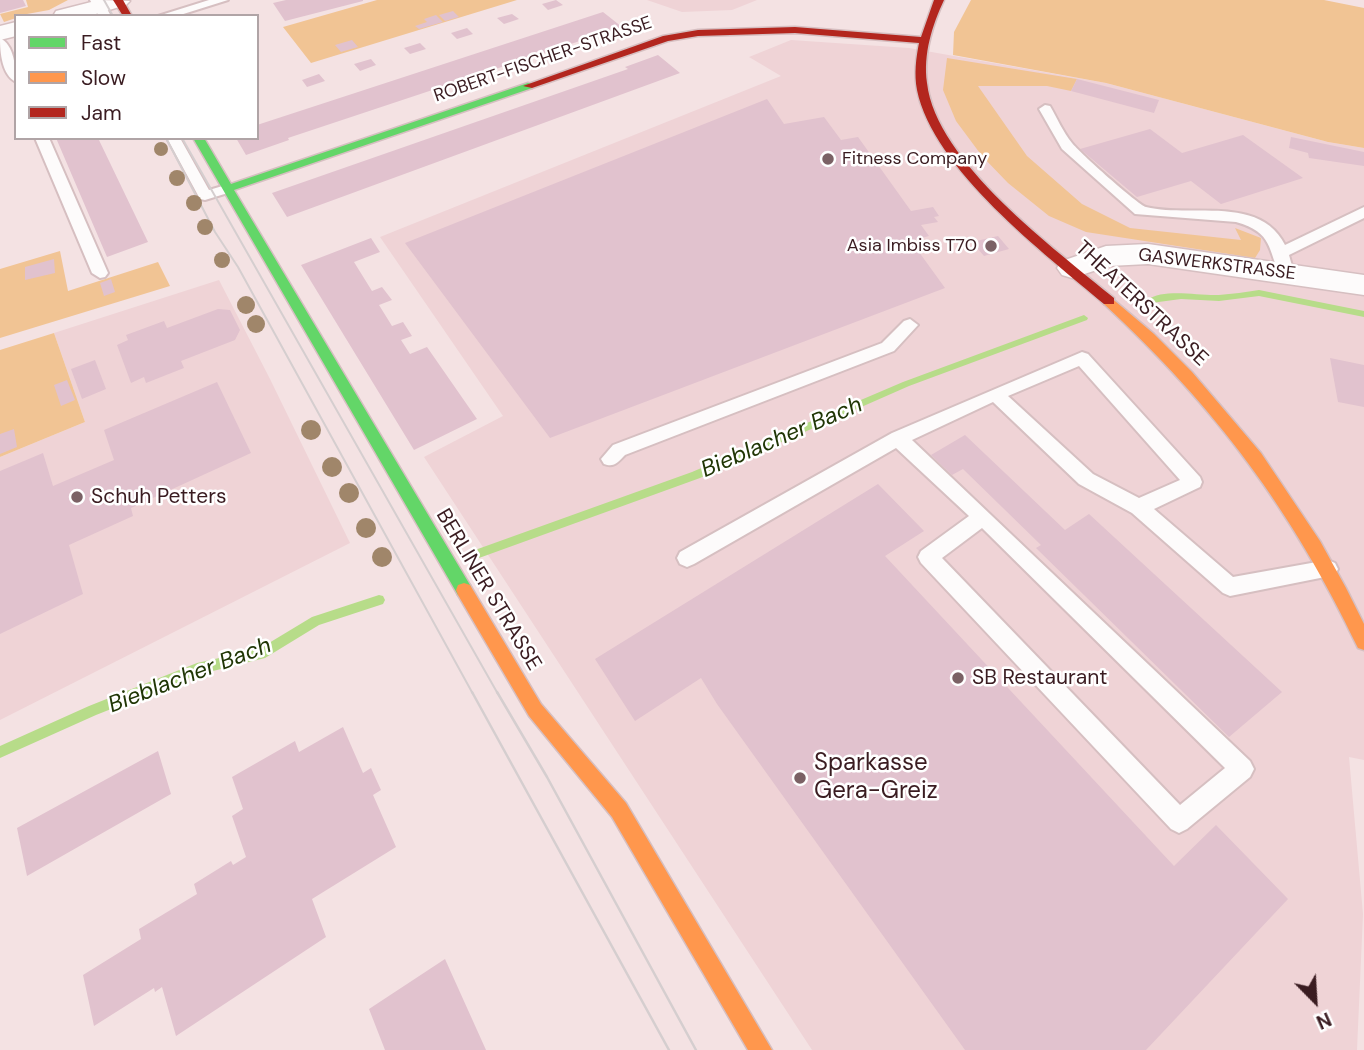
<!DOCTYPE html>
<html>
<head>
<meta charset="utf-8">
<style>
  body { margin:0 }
  #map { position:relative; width:1364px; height:1050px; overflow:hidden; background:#f4e2e3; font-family:"DM Sans",sans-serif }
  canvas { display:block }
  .legend { position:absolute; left:14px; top:14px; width:245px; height:126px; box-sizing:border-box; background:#fff; border:2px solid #b0a4a6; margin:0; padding:9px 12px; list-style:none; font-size:21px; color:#3a1c21 }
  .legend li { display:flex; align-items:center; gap:14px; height:35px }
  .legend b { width:35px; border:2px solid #b0a4a6 }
  .north { position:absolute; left:1280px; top:966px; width:70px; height:70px; -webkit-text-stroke:5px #fff; paint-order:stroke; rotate:156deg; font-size:19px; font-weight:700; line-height:28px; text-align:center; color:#3a1c21 }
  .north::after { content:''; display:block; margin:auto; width:24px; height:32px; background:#3a1c21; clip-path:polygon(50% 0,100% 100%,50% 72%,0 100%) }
</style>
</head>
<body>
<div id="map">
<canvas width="1364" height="1050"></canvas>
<ul class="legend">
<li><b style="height:9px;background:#63d668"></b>Fast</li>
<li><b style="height:9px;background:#ff974d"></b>Slow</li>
<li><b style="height:9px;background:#b3261e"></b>Jam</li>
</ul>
<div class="north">N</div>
</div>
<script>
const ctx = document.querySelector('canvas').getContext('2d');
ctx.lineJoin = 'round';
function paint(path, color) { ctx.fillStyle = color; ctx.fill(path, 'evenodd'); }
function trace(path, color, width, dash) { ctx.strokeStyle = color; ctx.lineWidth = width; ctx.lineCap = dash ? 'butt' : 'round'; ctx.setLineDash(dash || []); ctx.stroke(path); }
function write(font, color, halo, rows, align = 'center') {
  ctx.font = font + ' "DM Sans",sans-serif'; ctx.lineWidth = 5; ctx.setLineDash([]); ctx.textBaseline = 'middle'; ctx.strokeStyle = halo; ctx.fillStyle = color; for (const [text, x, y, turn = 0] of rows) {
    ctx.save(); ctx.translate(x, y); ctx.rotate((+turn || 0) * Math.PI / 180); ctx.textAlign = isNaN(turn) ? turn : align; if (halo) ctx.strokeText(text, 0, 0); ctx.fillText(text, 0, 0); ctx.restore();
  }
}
const built = new Path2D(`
  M647 0H757L732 10 682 12Z
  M791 40 909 48 1106 83 1328 142 1364 148V760L1349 757 1363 914 1357 1050H812L424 457 503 416 380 237 781 76 749 57Z
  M219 280 270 379 350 543 0 720V457L85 422 54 333Z`);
const green = new Path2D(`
  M26 0H68L49 10 16 16V18L4 22 0 14 28 7Z
  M377 0H517L311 63 283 27Z
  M971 0H1324L1364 8V148L1328 142 1106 83 953 55 954 32Z
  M947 58 1077 79 1071 91 1047 86H978L1027 156 1082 204 1130 228 1241 240 1235 228 1261 238 1260 250 1255 258 1086 232 1049 216 1008 183 982 156 956 121 943 90Z
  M60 251 68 291 158 262 170 286 0 338V269Z
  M54 333 85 422 0 457V350Z`);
const stream = new Path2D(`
  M1259 290 1364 311V317L1259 296 1219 301 1181 299 1151 303 1147 300C1164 288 1198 296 1219 295 1232 294 1246 292 1259 290Z
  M1084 315 1088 318 1087 320 909 386 700 478 479 558 475 556 474 553 475 550 692 472 903 382Z
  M379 595 383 596 385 600 383 604 319 625 265 658 197 675 96 715 0 758V746L89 706 197 663 259 649 312 617Z`);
const building = new Path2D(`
  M0 0H23L26 6 0 13Z
  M286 0H363V1L285 21 273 3Z
  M556 0 563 5 548 10 542 4Z
  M453 11 459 17 445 21 439 15Z
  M603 12 622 27 288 138 289 140 246 155 236 138H257V125Z
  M512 14 519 19 504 24 497 18Z
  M436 15 443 22 419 29 415 26 427 22 424 19Z
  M467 28 473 34 457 39 451 33Z
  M352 40 358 47 341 52 335 45Z
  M420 43 426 49 410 54 404 48Z
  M658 55 680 73 287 217 272 193 628 69 625 67Z
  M371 59 376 65 360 71 354 64Z
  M319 74 325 81 307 87 302 80Z
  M1077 79 1159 100 1154 113 1071 91Z
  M767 99 784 124 824 117 841 140 858 137 911 211 933 207 939 216 934 217 938 222 921 225 929 236 911 241 945 288 550 438 405 243Z
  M1150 129 1182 153 1243 135 1303 178 1221 204 1191 181 1137 197 1080 149Z
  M1291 137 1364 152V166L1309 158 1308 153 1289 148Z
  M56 138H98L148 242 107 257Z
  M998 236 1009 249 984 256 972 242Z
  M371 238 380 252 354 262 372 291 382 287 392 300 379 305 392 326 403 322 412 336 401 340 410 354 427 347 477 419 414 450 301 265Z
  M54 259 55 273 25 280V267Z
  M111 279 115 292 104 296 100 283Z
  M218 309 230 310 240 330 235 340 181 361 184 368 146 383 144 377 131 383 117 345 128 340 126 335 164 321 167 328Z
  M1330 358 1364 365V407L1338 402Z
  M95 360 106 389 82 399 71 369Z
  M67 380 75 400 61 406 54 385Z
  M217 382 251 453 131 508 133 516 69 545 83 594 0 634V471L43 453 53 486 114 460 104 430Z
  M14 429 17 447 0 454V434Z
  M965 435 1065 530 1089 514 1282 692 1229 737 1036 548 1041 545 963 469 952 475 931 455Z
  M878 484 924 531 885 556 1174 866 1216 825 1288 899 1146 1050H965L717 704 701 678 635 721 595 659Z
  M343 727 363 773 371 768 381 790 373 795 396 847 312 899 326 937 176 1036 162 987 155 992 154 988 94 1026 83 975 141 939 139 929 197 894 194 884 231 861 233 865 246 857 232 816 243 809 232 777 295 741 299 752Z
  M158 751 171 794 27 876 17 828Z
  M445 959 486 1050H385L369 1009Z`);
const lane = new Path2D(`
  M90 0H102L111 16H99Z
  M209 0H228L177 16H158Z
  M0 38C14 45 16 67 16 82 2 75 0 53 0 38Z
  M1045 105 1050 106C1057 118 1063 132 1072 143 1079 152 1138 205 1146 207 1189 218 1260 194 1285 245L1364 207V218L1289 255 1294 273 1286 278 1281 277C1267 249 1274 233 1236 222L1135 214 1062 149 1039 109Z
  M35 138H49L108 273 105 277 100 278 92 273Z
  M167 138H180L209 190 226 185 233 189 231 192 205 200 200 199Z
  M910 319 918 325 894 351 625 455C618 462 614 468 604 464L601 459 613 445 882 343 904 321Z
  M1082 352 1088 354 1200 477 1202 482 1200 487 1154 509 1233 577 1328 560 1335 563 1338 569 1335 575 1230 596 1223 593 1132 513 1079 484 993 402 912 440 1250 761 1254 769 1250 777 1187 829 1179 833 1171 829 921 563 918 557 921 551 969 516 896 448 694 564 687 567 680 564 677 558 680 552 892 433ZM1079 366 1180 480 1139 498 1093 474 1008 396ZM982 528 1225 768 1180 805 942 558Z`);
const street = new Path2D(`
  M99 0 130 1 126 5 89 16H53L56 11Z
  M16 22V36L0 40V26Z
  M1148 244 1364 275V295L1148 264 1109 266 1072 278 1062 275 1057 268 1062 261 1106 246Z`);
const fast = new Path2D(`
  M528 83 532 84V88L234 190 470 585 472 590 470 595 464 597 458 595 193 138H204L231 184Z`);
const slow = new Path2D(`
  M1109 296 1154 334 1192 372 1261 453 1320 541 1346 588 1364 624V650L1358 648C1292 510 1216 408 1104 304L1103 301Z
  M464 583 470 585 541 704 626 803 772 1050H748L612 817 529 716 458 595 456 590 458 585Z`);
const jam = new Path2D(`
  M113 0H123L132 16H123Z
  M934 0H944C932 26 923 54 927 83 936 162 1055 249 1114 298V304H1104C1045 254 933 169 917 90 914 74 916 58 919 43L795 33 698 36 668 41 532 88 523 86 663 36 698 30 795 27 921 37Z`);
const tramFar1 = new Path2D(`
  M104 0 113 16
  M166 138 215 232 238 267 473 694
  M182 138 498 694`);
const tram = new Path2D(`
  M472 692 669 1050
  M497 692 547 777 696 1050`);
const trees = [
  [161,149,7],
  [177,178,8],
  [194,203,8],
  [205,227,8],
  [222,260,8],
  [246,305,9],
  [256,324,9],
  [311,430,10],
  [332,467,10],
  [349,493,10],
  [366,528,10],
  [382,557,10]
];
const markers = [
  [828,159,7,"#7b6165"],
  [991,246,7,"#7b6165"],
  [77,497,7,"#7b6165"],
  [958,678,7,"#7b6165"],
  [800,778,7,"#7b6165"]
];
const farStreetnames = [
  ["ROBERT-FISCHER-STRASSE",543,60,-19],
  ["GASWERKSTRASSE",1217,265,7]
];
const farPoinames = [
  ["Fitness Company",842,159],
  ["Asia Imbiss T70",977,246,"right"]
];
const streetNames = [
  ["THEATERSTRASSE",1141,304,43],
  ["BERLINER STRASSE",488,590,59]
];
const poiNames = [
  ["Schuh Petters",91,497],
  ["SB Restaurant",972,678]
];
const waterNames = [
  ["Bieblacher Bach",782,438,-23],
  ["Bieblacher Bach",190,676,-21]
];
const nearPoinames = [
  ["Sparkasse",814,764],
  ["Gera-Greiz",814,792]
];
paint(built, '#efd3d6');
paint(green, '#f1c494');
paint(stream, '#b7dc89');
paint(building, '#e1c2ce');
trace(lane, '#d6bfc1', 4);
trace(street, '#d6bfc1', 3);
trace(fast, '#d6bfc1', 3);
trace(slow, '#d6bfc1', 3);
trace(jam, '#d6bfc1', 3);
paint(lane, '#fdfbfb');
paint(street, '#fdfbfb');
paint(fast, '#63d668');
paint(slow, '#ff974d');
paint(jam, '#b3261e');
trace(tramFar1, '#d5cecf', 2);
trace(tram, '#d5cecf', 2.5);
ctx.fillStyle = '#a0866a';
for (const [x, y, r] of trees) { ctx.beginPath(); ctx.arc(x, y, r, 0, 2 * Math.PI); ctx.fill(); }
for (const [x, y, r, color] of markers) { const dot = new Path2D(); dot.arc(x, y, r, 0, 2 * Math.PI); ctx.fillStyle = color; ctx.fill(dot); trace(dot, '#fff', 2.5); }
write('18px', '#3a1c21', '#fff', farStreetnames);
write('18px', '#3a1c21', '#fff', farPoinames, 'left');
write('21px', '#3a1c21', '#fff', streetNames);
write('21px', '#3a1c21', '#fff', poiNames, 'left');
write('italic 23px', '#203605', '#fff', waterNames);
write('24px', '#3a1c21', '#fff', nearPoinames, 'left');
</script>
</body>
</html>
